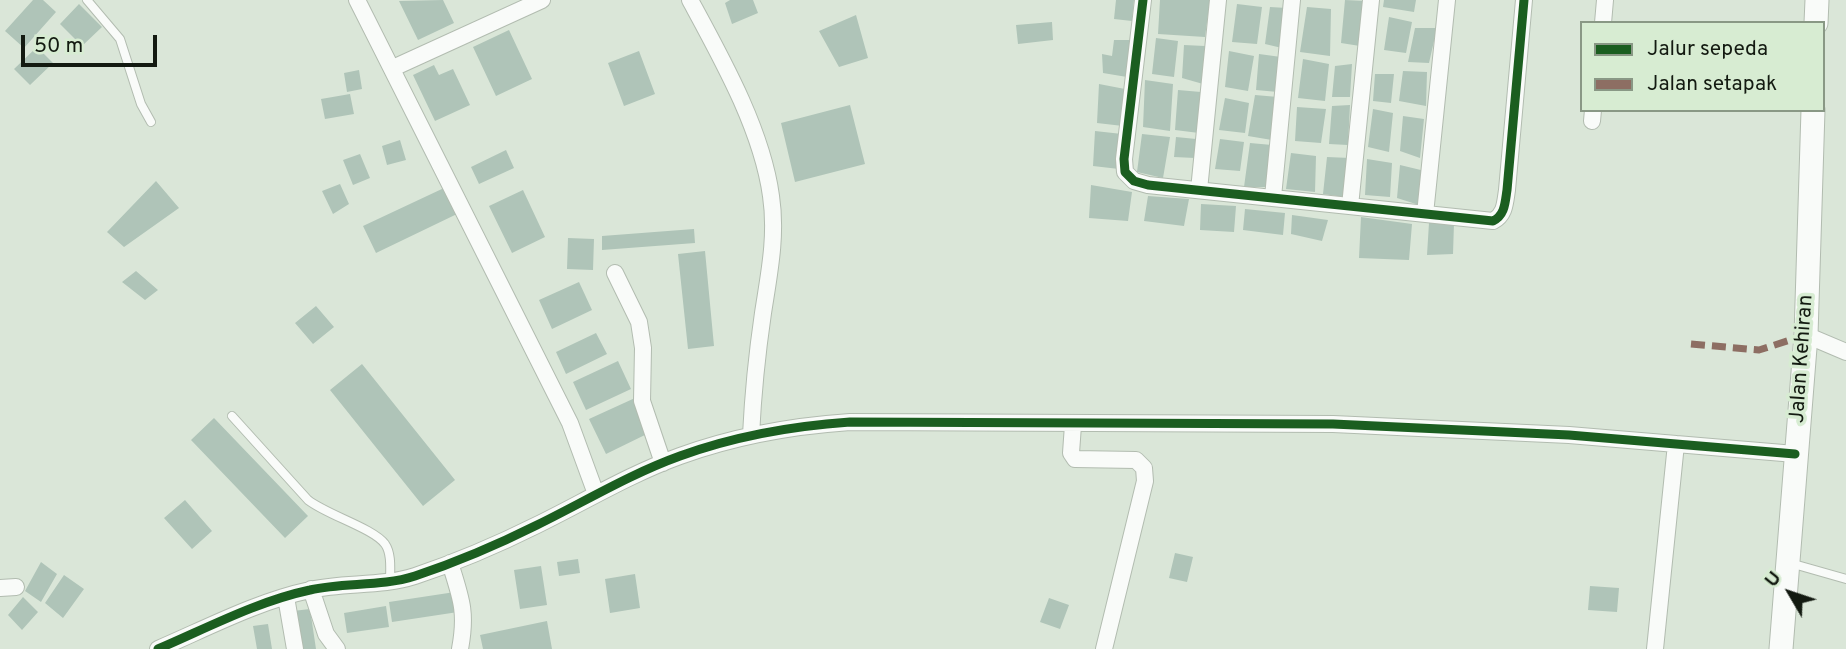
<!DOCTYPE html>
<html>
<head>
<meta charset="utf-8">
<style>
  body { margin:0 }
  #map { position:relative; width:1846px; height:649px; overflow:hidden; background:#dae6d8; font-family:Overpass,sans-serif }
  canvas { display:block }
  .legend { position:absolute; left:1580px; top:21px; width:245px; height:91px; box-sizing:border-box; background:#d7ecd2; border:2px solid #899885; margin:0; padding:9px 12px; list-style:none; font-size:21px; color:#131a11 }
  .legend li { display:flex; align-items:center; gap:14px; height:35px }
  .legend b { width:35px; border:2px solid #899885 }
  .north { position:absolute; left:1755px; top:558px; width:70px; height:70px; -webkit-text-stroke:5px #d7ecd2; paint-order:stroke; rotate:309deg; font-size:19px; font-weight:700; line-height:28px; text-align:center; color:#131a11 }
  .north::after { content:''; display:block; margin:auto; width:24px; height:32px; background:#131a11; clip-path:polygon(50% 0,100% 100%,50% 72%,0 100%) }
  .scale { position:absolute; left:21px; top:35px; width:136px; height:32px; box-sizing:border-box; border:4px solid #131a11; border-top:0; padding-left:9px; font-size:21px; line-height:24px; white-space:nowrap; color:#131a11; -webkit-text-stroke:5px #d7ecd2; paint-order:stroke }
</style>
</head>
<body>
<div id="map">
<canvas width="1846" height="649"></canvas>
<ul class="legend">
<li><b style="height:9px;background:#1b5e20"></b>Jalur sepeda</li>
<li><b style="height:9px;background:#8d6e63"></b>Jalan setapak</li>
</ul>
<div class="north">U</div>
<div class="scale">50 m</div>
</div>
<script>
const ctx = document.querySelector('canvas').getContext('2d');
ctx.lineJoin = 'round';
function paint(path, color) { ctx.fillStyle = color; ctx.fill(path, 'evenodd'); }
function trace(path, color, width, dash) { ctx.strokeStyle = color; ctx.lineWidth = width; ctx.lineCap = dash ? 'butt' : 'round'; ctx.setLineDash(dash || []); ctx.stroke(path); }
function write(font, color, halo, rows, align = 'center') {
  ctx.font = font + ' Overpass,sans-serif'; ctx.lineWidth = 7; ctx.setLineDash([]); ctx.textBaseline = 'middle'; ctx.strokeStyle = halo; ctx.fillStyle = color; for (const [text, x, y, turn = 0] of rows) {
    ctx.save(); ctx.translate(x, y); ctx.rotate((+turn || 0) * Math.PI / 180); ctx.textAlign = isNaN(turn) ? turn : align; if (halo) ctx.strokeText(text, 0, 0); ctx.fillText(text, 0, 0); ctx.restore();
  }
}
const building = new Path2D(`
  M33 0H43L56 12 24 48 5 31Z
  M443 0 454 23 418 40 399 1Z
  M730 0H753L758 13 732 24 725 3Z
  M1116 0H1134L1132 21 1114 19Z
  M1160 0H1210L1205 37 1158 34Z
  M1345 0 1366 1 1360 46 1341 43Z
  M1384 0H1416L1414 12 1383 7Z
  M79 4 102 27 82 46 60 24Z
  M1237 4 1262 7 1257 44 1232 42Z
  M1270 7 1287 8 1282 48 1265 44Z
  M1307 7 1331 9 1330 56 1300 52Z
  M856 15 868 58 839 67 819 31Z
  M1389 17 1412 22 1406 53 1384 50Z
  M1052 22 1053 40 1018 44 1016 25Z
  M1415 28H1437L1429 63 1408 62Z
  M509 30 532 79 496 96 473 47Z
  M1156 38 1178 41 1174 77 1152 74Z
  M1114 40H1130L1127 77 1103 73 1102 54 1112 56Z
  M1184 45 1205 46 1203 84 1182 78Z
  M37 47 53 63 30 85 14 69Z
  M639 51 655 94 624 106 608 63Z
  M1229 51 1254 56 1248 91 1225 87Z
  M1259 54 1281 57 1278 92 1256 90Z
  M1303 59 1329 64 1325 101 1298 98Z
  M1352 64 1350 97H1332L1335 66Z
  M434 65 439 75 453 69 470 105 435 121 413 75Z
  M359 70 362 89 347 92 344 73Z
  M1403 71 1427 72 1426 106 1399 101Z
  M1375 74H1394L1391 103 1373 101Z
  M1145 80 1173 84 1170 131 1143 127Z
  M1099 84 1125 89 1123 126 1097 123Z
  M1178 90 1201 92 1199 133 1175 130Z
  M350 94 354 114 325 119 321 99Z
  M1255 95 1278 97 1272 140 1248 136Z
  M1225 98 1249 103 1245 133 1219 130Z
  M850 105 865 164 795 182 781 123Z
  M1350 105 1348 145 1329 144 1332 106Z
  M1297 107 1326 109 1321 143 1295 141Z
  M1373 109 1393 113 1389 152 1368 147Z
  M1403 116 1424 119 1420 158 1400 151Z
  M1095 131 1122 134 1119 169 1093 166Z
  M1142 134 1170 137 1163 178 1137 172Z
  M1176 137 1196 139 1195 158 1174 157Z
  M1220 139 1244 142 1240 171 1215 169Z
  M400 140 406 160 387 165 382 146Z
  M1250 143 1272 145 1266 187H1244Z
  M506 150 514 168 479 184 471 167Z
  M1291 153 1316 156 1315 192 1286 189Z
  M360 154 370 178 353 185 343 160Z
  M1327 157 1350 158 1344 197 1323 194Z
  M1367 159 1392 163 1390 197 1365 195Z
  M1400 165 1425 171 1419 205 1397 198Z
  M156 181 179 208 124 247 107 232Z
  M340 184 349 204 333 214 322 191Z
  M1091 185 1132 192 1128 221 1089 218Z
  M444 188 457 214 376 253 363 226Z
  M523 190 545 237 512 253 489 206Z
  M1148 196 1189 199 1184 226 1144 221Z
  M1201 204 1236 206 1234 232 1200 230Z
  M1245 209 1285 213 1283 235 1243 230Z
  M1292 215 1328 220 1322 241 1291 234Z
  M1361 217 1412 224 1409 260 1359 258Z
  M1429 223H1454L1453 254 1427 255Z
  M694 229 695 243 602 250V236Z
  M568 238 594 239 593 270 567 269Z
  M705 251 714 346 688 349 678 254Z
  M136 271 158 290 145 300 122 282Z
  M579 282 592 310 552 329 539 300Z
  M316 306 334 327 313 344 295 323Z
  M596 333 607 354 566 374 556 352Z
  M618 361 631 389 586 410 573 382Z
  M362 364 455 480 423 506 330 390Z
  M635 398 651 432 606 454 589 419Z
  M214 418 308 516 285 538 191 440Z
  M185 500 212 531 192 549 164 518Z
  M1175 553 1193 557 1187 582 1169 578Z
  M578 559 580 573 559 576 557 562Z
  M41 562 57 574 41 602 25 591Z
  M541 566 547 605 520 609 514 570Z
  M635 574 640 608 610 613 605 579Z
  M64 575 84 589 63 618 45 603Z
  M1590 586 1619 588 1617 612 1588 610Z
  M455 592 458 612 392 622 389 602Z
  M23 597 38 612 22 630 8 615Z
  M1049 598 1069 605 1060 629 1040 622Z
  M386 606 389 627 347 633 344 613Z
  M310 609 316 649H299L293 611Z
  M547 621 552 649H483L480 635Z
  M268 624 272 649H257L253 626Z`);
const lane = new Path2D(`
  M87 0 120 39 141 104 151 122
  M232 416 308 500C327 515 373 528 385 544 392 554 390 570 390 582
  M1790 563 1846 579`);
const street = new Path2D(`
  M357 0 570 423 596 494
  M690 0C722 59 762 130 771 196 777 236 769 274 763 313 757 354 753 394 751 435
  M1143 0 1124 159 1125 172 1134 181 1148 185 1493 221C1505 215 1505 203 1507 190L1524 0
  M1603 23 1605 0
  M393 68 542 0
  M1592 121 1593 110
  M1199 190 1218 0
  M1273 197 1292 0
  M1350 206 1371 0
  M1425 214 1447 0
  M615 273 639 322 643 348 642 401 663 463
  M1806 335 1846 352
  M1073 425 1071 453 1075 459 1136 460 1144 468 1145 481 1104 649
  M450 563C461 598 467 612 460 649
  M0 588 16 587
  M311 589 326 634 337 649
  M286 597 295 649
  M158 649C207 628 258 601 310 590 344 582 381 587 415 576 457 562 497 545 537 525 584 502 630 474 680 456 735 436 792 426 850 422L1333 424 1569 435 1795 454
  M1655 649 1676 444`);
const secondary = new Path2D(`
  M1816 23 1817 0
  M1781 649 1806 335 1813 110`);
const quiet = new Path2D(`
  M1691 344 1759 350 1806 335`);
const cycleway = new Path2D(`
  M1143 0 1124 159 1125 172 1134 181 1148 185 1493 221C1505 215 1505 203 1507 190L1524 0
  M158 649C207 628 258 601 310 590 344 582 381 587 415 576 457 562 497 545 537 525 584 502 630 474 680 456 735 436 792 426 850 422L1333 424 1569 435 1795 454`);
const streetNames = [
  ["Jalan Kehiran",1803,359,-86]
];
paint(building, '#afc4b8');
trace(lane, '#b2bcb0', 10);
trace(street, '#b2bcb0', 18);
trace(secondary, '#b2bcb0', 25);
trace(lane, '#f9fbf9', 8);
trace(street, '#f9fbf9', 16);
trace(secondary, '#f9fbf9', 23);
trace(quiet, '#8d6e63', 7, [14, 7]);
trace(cycleway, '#1b5e20', 9);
write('21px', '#131a11', '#d7ecd2', streetNames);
</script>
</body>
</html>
